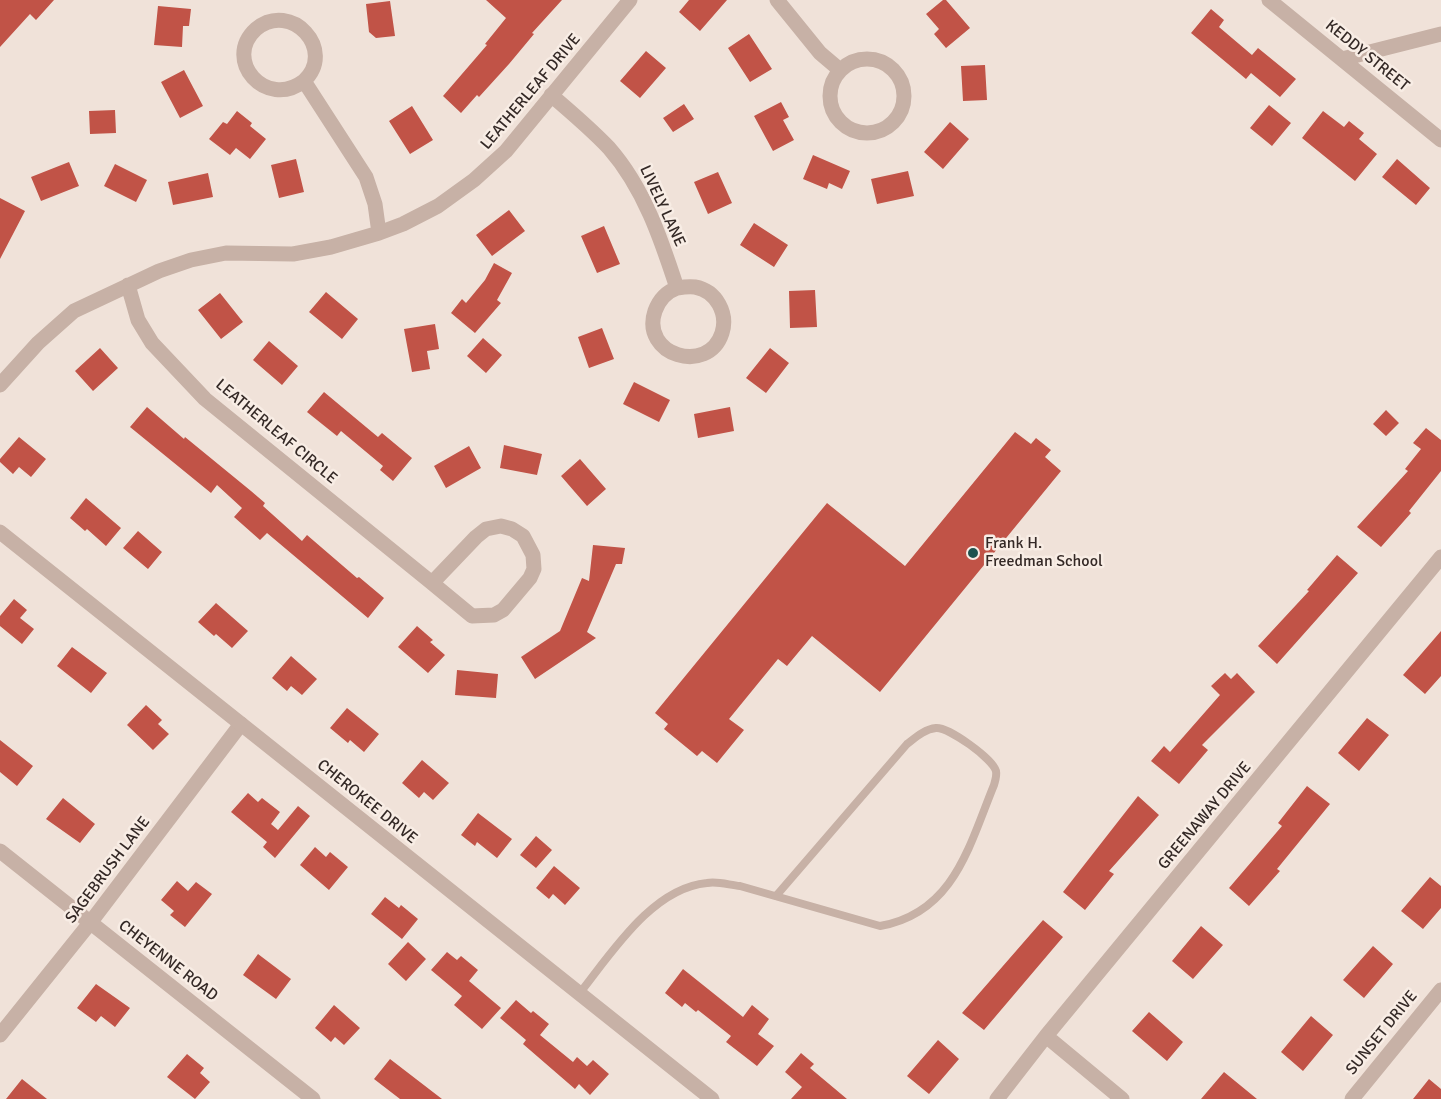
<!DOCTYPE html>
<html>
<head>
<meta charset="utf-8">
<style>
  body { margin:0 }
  canvas { display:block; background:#f0e2d9 }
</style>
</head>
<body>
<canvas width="1441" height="1099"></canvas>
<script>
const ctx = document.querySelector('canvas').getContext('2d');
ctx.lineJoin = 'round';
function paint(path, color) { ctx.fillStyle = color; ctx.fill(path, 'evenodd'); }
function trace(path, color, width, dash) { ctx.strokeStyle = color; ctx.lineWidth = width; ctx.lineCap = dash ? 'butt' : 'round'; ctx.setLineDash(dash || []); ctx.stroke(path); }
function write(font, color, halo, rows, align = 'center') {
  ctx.font = font + ' Signika,sans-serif'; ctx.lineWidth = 5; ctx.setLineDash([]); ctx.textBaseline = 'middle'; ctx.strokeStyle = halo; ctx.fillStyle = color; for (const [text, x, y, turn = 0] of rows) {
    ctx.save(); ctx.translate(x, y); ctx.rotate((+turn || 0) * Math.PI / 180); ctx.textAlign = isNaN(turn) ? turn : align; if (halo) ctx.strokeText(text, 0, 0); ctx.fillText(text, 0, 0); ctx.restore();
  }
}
const building = new Path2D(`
  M0 0H54L36 20 30 14 0 47Z
  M486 0H562L532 33 534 34 509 64 479 97 477 95 461 113 443 96 487 45 485 44 506 18Z
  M689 0H727L700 31 679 12Z
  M943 0H946L970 28 946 48 934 34 939 29 926 14Z
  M390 1 395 36 376 38 369 32 366 4Z
  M158 6 191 9 189 26H183L182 47 154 45Z
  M1211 9 1224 20 1219 27 1252 55 1258 48 1296 79 1280 97 1251 73 1246 79 1191 33Z
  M749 34 772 69 750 82 728 48Z
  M646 51 666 68 640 98 620 81Z
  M985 65 987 100 963 101 961 66Z
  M184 70 203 106 180 118 161 82Z
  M781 102 789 117 783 120 794 140 773 151 754 116Z
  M684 104 694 119 673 132 663 118Z
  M1269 105 1291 123 1272 146 1250 128Z
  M412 106 433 140 410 154 389 121Z
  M115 110 116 133 90 134 89 111Z
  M237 111 252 123 250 126 266 139 250 159 236 148 230 155 209 139 223 122 227 124Z
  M1323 111 1344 127 1349 121 1364 133 1359 139 1377 154 1355 181 1302 138Z
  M950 122 969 139 943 169 924 152Z
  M813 155 850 171 842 189 829 183 827 189 803 179Z
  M296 159 304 192 279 198 271 165Z
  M1397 159 1430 188 1416 205 1382 177Z
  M69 162 79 186 41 201 31 177Z
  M115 164 147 180 136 202 104 186Z
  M908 171 914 196 877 204 871 179Z
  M718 172 732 203 708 214 694 182Z
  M208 173 213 197 173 205 168 182Z
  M0 198 25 211 0 259Z
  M509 210 525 231 492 256 476 235Z
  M754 223 788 245 774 267 740 245Z
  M604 226 620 264 597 273 581 236Z
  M494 263 512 273 497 300 501 303 475 333 451 313 462 299 466 303 485 280Z
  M815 290 817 327 790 328 789 291Z
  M326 292 358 319 342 339 309 312Z
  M220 293 243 322 221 339 198 310Z
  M435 324 439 349 427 351 430 369 412 372 404 329Z
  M602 328 614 359 589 368 578 337Z
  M483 338 502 355 486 373 467 356Z
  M269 341 298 366 282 385 253 360Z
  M100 348 118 368 93 391 75 371Z
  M770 348 789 363 766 393 746 378Z
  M634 382 670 400 659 422 623 404Z
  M324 392 378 437 382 433 412 458 393 481 380 470 383 466 341 431 337 436 307 412Z
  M147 407 184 439 185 437 251 491 265 503 263 506 302 541 307 535 357 578 359 577 384 598 368 618 267 533 260 540 234 517 242 508 217 485 211 493 130 427Z
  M730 407 734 431 698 438 694 414Z
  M1386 410 1399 423 1386 436 1373 424Z
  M1426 428 1441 440V471L1409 511 1411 513 1381 547 1357 527 1408 471 1405 469 1421 449 1413 443Z
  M1015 432 1031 444 1036 438 1051 450 1045 457 1061 471 880 692 812 636 787 666 778 659 729 719 744 730 717 763 702 751 697 756 664 729 668 724 655 713 827 503 905 566Z
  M19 437 46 459 31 477 19 467 13 474 0 462V459Z
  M504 445 542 454 537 475 500 468Z
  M469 446 481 468 446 488 434 466Z
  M580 459 606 489 587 506 561 476Z
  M86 498 121 528 106 546 87 529 85 531 70 518Z
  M138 531 162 552 148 569 123 548Z
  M593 545 625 548 622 564H616L587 632 596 638 535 679 521 657 560 631 582 578 589 581Z
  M1337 555 1358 573 1277 664 1258 646 1309 591 1307 590Z
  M14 599 27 610 20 618 34 629 22 644 0 626V616Z
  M216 603 248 631 232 648 216 634 214 636 198 622Z
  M417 626 433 640 430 642 445 655 428 673 398 647Z
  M1441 631V676L1425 694 1403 675Z
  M72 647 107 673 91 693 57 666Z
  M291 656 317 679 302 695 291 686 287 691 272 678Z
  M457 670 498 674 496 698 455 695Z
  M1225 673 1231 679 1237 673 1255 692 1202 745 1208 750 1179 784 1151 761 1164 746 1170 752 1220 695 1211 686Z
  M146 705 162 720 158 724 169 734 153 750 127 725Z
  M347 708 379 734 364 752 350 740 348 743 330 728Z
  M1367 718 1389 735 1359 771 1338 753Z
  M0 740 33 766 17 786 0 772Z
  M422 760 449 783 433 800 424 792 419 798 402 783Z
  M1307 786 1330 804 1277 869 1280 871 1249 906 1229 888 1282 826 1278 823Z
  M248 793 258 802 262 798 280 812 271 824 278 830 298 806 310 816 275 858 263 847 267 842 231 812Z
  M1138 796 1159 815 1109 871 1114 874 1085 910 1063 892Z
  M63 798 95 824 80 843 46 819Z
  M478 813 512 839 497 858 477 842 475 846 461 835Z
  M536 836 552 850 536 868 520 855Z
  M315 847 326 857 330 852 348 867 329 890 300 865Z
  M554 866 580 888 565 905 553 894 549 899 536 888Z
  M1430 877 1441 886V908L1423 929 1401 911Z
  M177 881 188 891 196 882 212 894 185 927 170 915 174 911 161 900Z
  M385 897 399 908 401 905 418 919 402 939 371 914Z
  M1043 920 1063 937 984 1030 962 1013Z
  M1201 926 1223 945 1193 979 1172 961Z
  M408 942 426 959 406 981 388 964Z
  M1373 946 1393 964 1364 998 1343 980Z
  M447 952 457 960 461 956 478 970 469 981 501 1008 482 1029 454 1005 462 996 431 970Z
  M258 954 291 979 276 999 243 975Z
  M683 969 743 1017 752 1005 769 1019 758 1034 774 1046 757 1066 726 1042 731 1036 698 1010 696 1012 685 1003 682 1007 665 993Z
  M96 984 130 1008 115 1027 101 1016 96 1022 77 1008Z
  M516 1000 531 1013 533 1011 549 1024 540 1035 573 1062 577 1057 587 1066 593 1060 609 1074 590 1095 579 1084 575 1089 523 1044 526 1040 500 1018Z
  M334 1005 360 1028 344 1045 335 1037 331 1042 315 1028Z
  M1149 1012 1183 1042 1167 1061 1132 1031Z
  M1311 1016 1333 1035 1303 1071 1281 1052Z
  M938 1040 959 1059 929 1094 907 1076Z
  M801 1053 814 1064 810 1068 847 1099H791L802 1087 785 1072Z
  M187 1054 204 1068 200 1073 210 1082 195 1099 167 1077Z
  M390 1059 442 1099H400L374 1079Z
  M1224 1072 1257 1099H1201Z
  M22 1079 47 1099H6Z
  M1429 1079 1441 1089V1099H1413Z`);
const service = new Path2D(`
  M579 994C611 954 652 888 707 883 718 881 729 885 740 886L880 926C954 913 969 846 994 785 995 781 997 776 996 771 993 759 949 727 936 728 925 729 916 737 907 744L776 896`);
const minor = new Path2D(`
  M777 0 820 53 840 70
  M1269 0 1441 140
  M830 96a37 37 0 1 1 74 0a37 37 0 1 1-74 0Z
  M1342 59 1441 34
  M304 81C337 50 291 0 256 29 222 60 266 110 304 81L366 177 375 204 379 233
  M551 95C571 112 591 129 609 148 644 188 661 239 677 288 683 287 689 286 695 287 717 291 728 314 722 333 708 376 640 355 655 311 659 300 666 292 677 288
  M128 285 138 320 152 343 205 399 432 583 476 537 486 529 501 526 512 529 523 536 533 555 534 569 530 578 503 610 494 615 472 616 432 583
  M0 385 38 343 74 311 159 271 191 260 226 253 293 254 331 247 379 233 403 224 438 206 474 180 506 151 630 0
  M0 851 313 1099
  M0 1035 90 923 241 724
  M1046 1036 1122 1099
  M997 1099 1046 1036 1441 557
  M1352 1099 1441 990`);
const tertiary = new Path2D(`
  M0 532 712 1099`);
const markers = [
  [973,553,6,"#1e534f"]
];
const streetNames = [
  ["KEDDY STREET",1367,56,39],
  ["LEATHERLEAF DRIVE",531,92,-50],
  ["LIVELY LANE",662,206,65],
  ["LEATHERLEAF CIRCLE",276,432,40],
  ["CHEROKEE DRIVE",367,802,39],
  ["GREENAWAY DRIVE",1205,816,-50],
  ["SAGEBRUSH LANE",108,870,-53],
  ["CHEYENNE ROAD",168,961,38],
  ["SUNSET DRIVE",1382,1033,-51]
];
const poiNames = [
  ["Frank H.",985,544],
  ["Freedman School",985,562]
];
paint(building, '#c15347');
trace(service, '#c7b1a6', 8);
trace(minor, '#c7b1a6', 15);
trace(tertiary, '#c7b1a6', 15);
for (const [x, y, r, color] of markers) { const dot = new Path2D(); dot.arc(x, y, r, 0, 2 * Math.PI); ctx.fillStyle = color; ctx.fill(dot); trace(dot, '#f8ede5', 2); }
write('16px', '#342926', '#f8ede5', streetNames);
write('16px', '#342926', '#f8ede5', poiNames, 'left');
</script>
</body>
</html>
